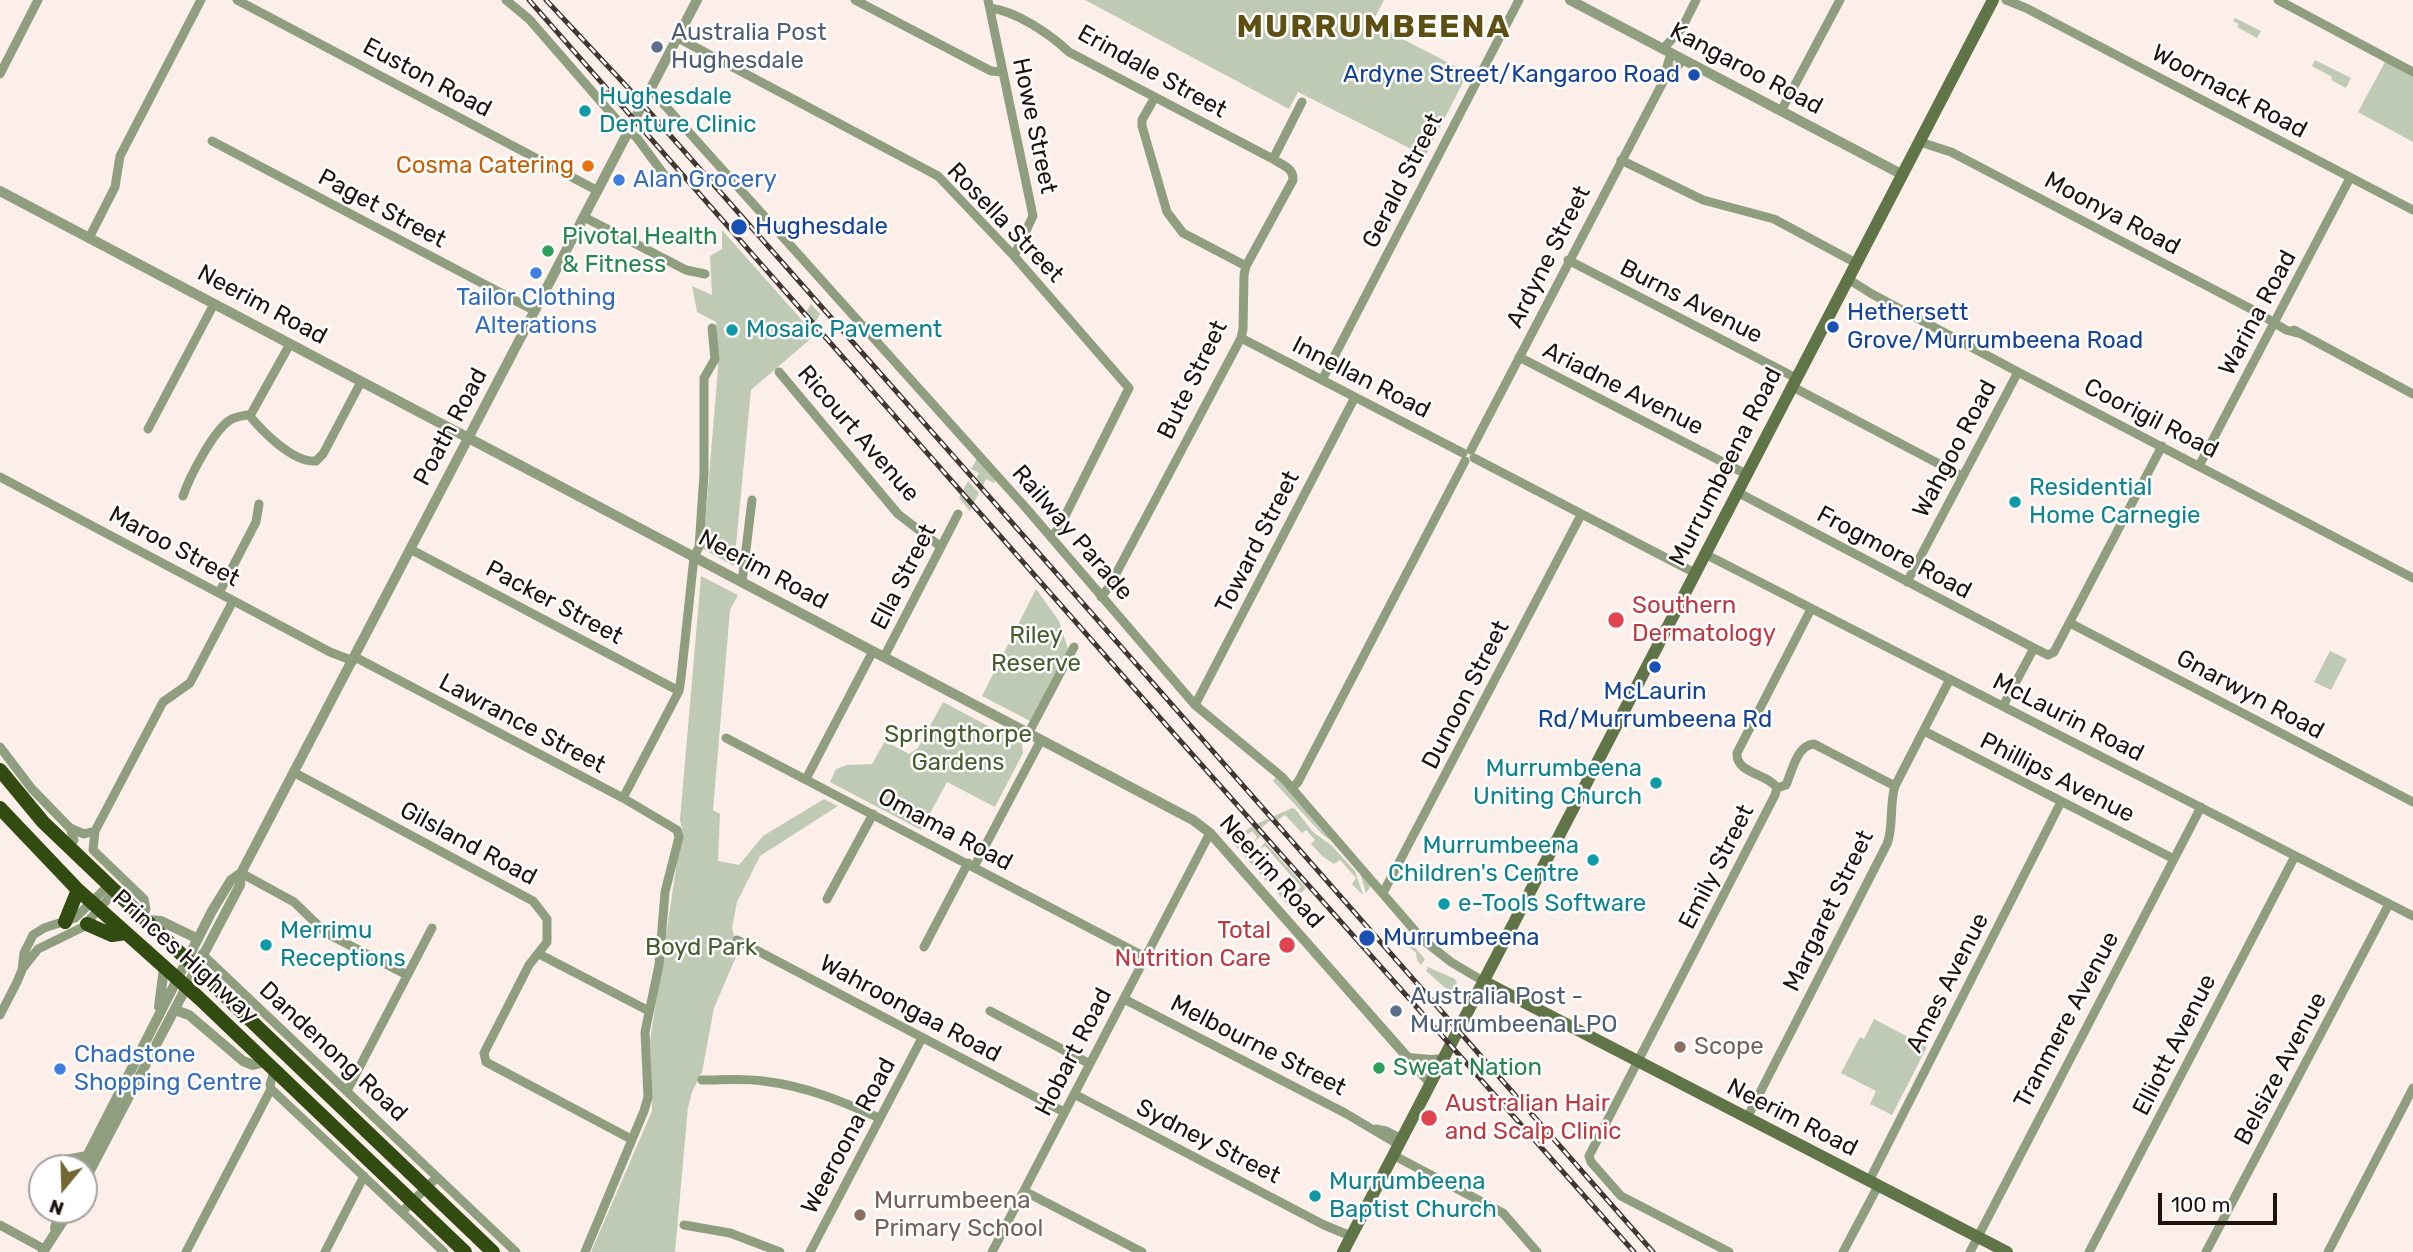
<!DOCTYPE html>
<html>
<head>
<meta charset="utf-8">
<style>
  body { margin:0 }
  #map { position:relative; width:2413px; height:1252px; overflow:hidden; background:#fcefea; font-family:Rubik,sans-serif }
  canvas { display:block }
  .north { position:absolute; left:28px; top:1154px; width:70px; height:70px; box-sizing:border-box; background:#fff; border:2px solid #a5a19f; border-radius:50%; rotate:199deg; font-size:19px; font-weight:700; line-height:28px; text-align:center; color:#1e130f }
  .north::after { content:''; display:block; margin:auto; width:24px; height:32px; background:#726633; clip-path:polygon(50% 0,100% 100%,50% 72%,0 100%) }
  .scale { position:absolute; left:2158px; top:1193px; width:119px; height:32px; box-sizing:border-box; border:4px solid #1e130f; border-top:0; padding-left:9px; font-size:21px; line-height:24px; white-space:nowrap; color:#1e130f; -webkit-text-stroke:5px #fff; paint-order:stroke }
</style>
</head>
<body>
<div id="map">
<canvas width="2413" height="1252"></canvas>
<div class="north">N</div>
<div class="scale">100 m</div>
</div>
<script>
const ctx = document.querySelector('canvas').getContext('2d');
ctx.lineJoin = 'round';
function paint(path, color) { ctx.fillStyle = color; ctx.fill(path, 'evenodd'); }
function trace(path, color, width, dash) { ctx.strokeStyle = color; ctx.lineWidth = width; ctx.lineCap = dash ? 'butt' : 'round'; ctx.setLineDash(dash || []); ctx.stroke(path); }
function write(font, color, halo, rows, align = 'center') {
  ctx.font = font + ' Rubik,sans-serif'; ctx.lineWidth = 5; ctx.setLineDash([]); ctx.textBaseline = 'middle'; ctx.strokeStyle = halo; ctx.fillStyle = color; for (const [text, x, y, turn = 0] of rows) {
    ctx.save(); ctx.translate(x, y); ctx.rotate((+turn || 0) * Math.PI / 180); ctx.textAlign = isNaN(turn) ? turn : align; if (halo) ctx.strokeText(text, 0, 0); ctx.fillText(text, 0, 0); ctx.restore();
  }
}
const green = new Path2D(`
  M1085 0H1384L1372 23 1468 73 1425 156 1298 92 1289 109Z
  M2235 18 2261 31 2257 38 2237 27 2239 24 2233 21Z
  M2315 60 2351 78 2346 88 2331 80 2332 77 2312 66Z
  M2385 62 2413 77V142L2358 112Z
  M722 230 815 335 751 390 734 566 703 549 718 368 716 322 697 312 692 286 712 295 710 256 722 249Z
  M811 304 820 314 813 326 804 316Z
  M977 459 995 480 994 483 986 479 981 490 974 482 979 473 971 469Z
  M968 481 979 493 970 511 959 498Z
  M701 576 738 595 730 610 713 810 720 814 718 861 739 865 763 836 824 799 838 806 760 856 737 902 732 928 738 952 714 1008 702 1072 692 1092 688 1107 675 1252H591L652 1111 650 1041 682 829 680 820Z
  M1036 589 1059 621 1068 649 1030 721 982 696Z
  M2330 651 2347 659 2331 690 2314 682Z
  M943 702 1022 744 1023 753 995 807 947 782 921 830 830 782 836 769 847 765 872 764 885 741 909 754 918 748Z
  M1276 777 1324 833 1334 841 1371 886 1366 893 1360 873 1336 844 1322 834 1273 781Z
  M1292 808 1295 809 1313 832 1331 845 1355 871 1363 895 1352 884 1356 878 1340 860 1334 864 1322 856 1311 844 1315 840 1306 830 1302 833 1285 815 1274 823 1271 820 1261 828 1264 833 1254 842 1257 837 1252 831 1247 835 1245 834 1237 842 1267 876 1273 874 1266 881 1233 843C1244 826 1274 817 1292 808Z
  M1265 842 1306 888 1288 905 1275 890 1278 889 1287 899 1301 887 1265 846 1260 849Z
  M1400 931 1425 959 1421 965 1417 960 1416 953 1397 936Z
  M1428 967 1455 979 1458 987H1454L1450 992 1426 971Z
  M1874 1019 1927 1047 1892 1115 1870 1104 1876 1091 1841 1073 1860 1037 1864 1039Z`);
const minor = new Path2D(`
  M237 0 598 191
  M506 0 529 19 616 119 637 138 668 180
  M855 0 991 71 1002 72
  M988 0 1033 216 1014 256
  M2006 0 2026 8 2413 210
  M2278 0 2413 72
  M990 8C1016 11 1050 34 1069 52L1273 159C1282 165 1294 168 1293 180L1246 266 1244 275 1243 329 1241 338 1109 587 1101 597
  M678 38 938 176 1014 256 1129 388 1059 528 1051 537
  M1663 49 1682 28 1696 0
  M0 74 38 0
  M1664 77 1671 53
  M651 90 1026 508 1195 705 1282 777 1422 939 1451 962 1483 981
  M1155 97 1142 120V126L1167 212 1183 233 1246 266
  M1781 111 1840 0
  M212 141 535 311
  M1920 142 1951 152 2255 311 2286 330 2297 333
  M1273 159 1302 102
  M1621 160 1703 200 1774 219 1856 263
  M584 217 686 270 705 274
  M89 238 115 187 120 156 201 0
  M1568 260 1796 378
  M1848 279 1872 294 2018 372 2413 578
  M2294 330 2413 394
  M1241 338 1463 453
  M1519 357 1746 474
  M779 372 898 514 941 547
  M1322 380 1519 0
  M1791 386 1962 476
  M249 415C262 431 293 463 316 461L323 454 361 382
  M148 429 214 304
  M1471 450 1663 82 1683 60
  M1474 458 1695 573
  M2199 466 2350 178
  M0 477 330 652 353 661
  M1737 492 2034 648
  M183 496C189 478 213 431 230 420 236 416 244 416 251 414L290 344
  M410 549 679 691
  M1705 554 2413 916
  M742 582 752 500
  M1907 582 2018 372
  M219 593 256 522 259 504
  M2070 623 2413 802
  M355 657 623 798 677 830 679 837 665 892 659 965 645 1032 648 1097 644 1111 585 1252
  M884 657 958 514
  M1195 705 1355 397
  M2003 706 2034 648 2048 655 2054 652 2162 446
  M1924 731 2174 859
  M1028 734 1074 647
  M726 738 1145 957
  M0 747 32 789 70 828 74 840 69 846
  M295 773 533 901 547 919V942L529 965 484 1053 486 1062 631 1139
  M806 779 873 651
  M1292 788 1298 782 1465 461
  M1777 788 1786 785C1792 771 1797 745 1814 744L1895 786
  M623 798 679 691 681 678 694 557 699 547 704 474V378L715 359 712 328
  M70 828 84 834 95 831
  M974 867 1041 740
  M241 873 294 902 326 933 407 975
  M1383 893 1581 515
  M827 899 873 814
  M142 916 146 909 144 899 93 850 95 831 163 702 190 683 233 601
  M737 940 1064 1112
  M924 947 968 863
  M202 954 516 1252
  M539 954 649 1011
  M23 968 38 949 83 927 115 891
  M1124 999 1345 1113 1399 1145
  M990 1011 1090 1064
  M0 1015 17 982 22 970 24 953 33 935 44 928 75 918 109 885
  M275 1070 270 1084 271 1089 444 1252
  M702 1080C722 1080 744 1078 763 1081 805 1086 842 1101 879 1118
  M347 1091 432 928
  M1074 1094 1324 1225 1351 1236
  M1747 1118 1887 844C1894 826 1889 805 1895 786L1950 679
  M1376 1129 1386 1131 1402 1139
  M1393 1155 1503 1213 1537 1252
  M1869 1181 2061 802
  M1024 1191 1142 1252
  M402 1212 437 1177
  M0 1225 44 1249
  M684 1225 730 1233 780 1252
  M186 1252 271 1089
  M325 1252 364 1176
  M810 1252 922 1038
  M992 1252 1210 833
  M1729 1252 1621 1196 1591 1162 1589 1156 1775 795 1777 788C1767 773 1736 774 1737 753L1811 609
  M1843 1252 1878 1186
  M1970 1252 2201 807
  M2089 1252 2295 856
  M2206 1252 2389 904
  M2328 1252 2413 1088`);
const tertiary = new Path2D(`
  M1570 0 1903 175
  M0 191 1193 820 1210 833 1431 1084
  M146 920 161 921 198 939
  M159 1007 164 968
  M175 1010 189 1015 243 1061 253 1065 266 1062
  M1408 1058 1431 1060 1444 1059
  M50 1163 87 1156
  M81 1168 212 911 231 880 241 873
  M84 1182 240 885 241 873 697 0
  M55 1228 60 1210
  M43 1252 70 1210`);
const secondary = new Path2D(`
  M1483 981 2007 1252
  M1343 1252 1993 0`);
const trunk = new Path2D(`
  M0 770 43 822 493 1252
  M0 808 78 890 199 998 465 1252
  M65 922 78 890
  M87 924 112 935 126 933`);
const rail = new Path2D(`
  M529 0 1168 727 1634 1252
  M546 0 631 91 978 484 1653 1252`);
const markers = [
  [657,47,7,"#5c6f8a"],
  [1694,75,7,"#1a4fb4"],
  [585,111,7,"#0f9aa8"],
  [588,166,7,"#e8710a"],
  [619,180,7,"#3f7fe0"],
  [739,227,9,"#1a4fb4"],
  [548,251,7,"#2e9e5b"],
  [536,273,7,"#3f7fe0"],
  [1833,327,7,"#1a4fb4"],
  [732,330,7,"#0f9aa8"],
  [2015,502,7,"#0f9aa8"],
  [1616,620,9,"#e0444e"],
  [1655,667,7,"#1a4fb4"],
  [1656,783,7,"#0f9aa8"],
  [1593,860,7,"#0f9aa8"],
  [1444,904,7,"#0f9aa8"],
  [1367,938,9,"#1a4fb4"],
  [266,945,7,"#0f9aa8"],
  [1287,945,9,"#e0444e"],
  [1396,1011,7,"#5c6f8a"],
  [1680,1047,7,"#8d6e63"],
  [1379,1068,7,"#2e9e5b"],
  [60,1069,7,"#3f7fe0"],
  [1429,1118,9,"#e0444e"],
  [1315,1196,7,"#0f9aa8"],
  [860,1215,7,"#8d6e63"]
];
const serviceNames = [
  ["Australia Post",671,33],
  ["Hughesdale",671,61],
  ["Australia Post -",1410,997],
  ["Murrumbeena LPO",1410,1025]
];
const streetNames = [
  ["Kangaroo Road",1746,69,28],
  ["Erindale Street",1152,72,29],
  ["Euston Road",427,78,28],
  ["Woornack Road",2229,92,28],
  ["Howe Street",1034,126,78],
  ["Gerald Street",1403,181,-63],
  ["Paget Street",382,209,28],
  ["Moonya Road",2112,214,28],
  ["Rosella Street",1005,223,46],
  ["Ardyne Street",1549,257,-63],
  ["Burns Avenue",1691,302,27],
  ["Neerim Road",262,305,28],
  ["Warina Road",2258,313,-62],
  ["Innellan Road",1361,378,27],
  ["Bute Street",1193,380,-64],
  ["Ariadne Avenue",1623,389,27],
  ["Coorigil Road",2151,419,27],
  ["Poath Road",451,427,-62],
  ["Ricourt Avenue",858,434,49],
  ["Wahgoo Road",1955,449,-62],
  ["Murrumbeena Road",1726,467,-63],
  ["Railway Parade",1072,533,49],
  ["Toward Street",1258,542,-63],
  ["Maroo Street",174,547,28],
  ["Frogmore Road",1894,553,28],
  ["Neerim Road",763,570,28],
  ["Ella Street",904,577,-63],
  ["Packer Street",554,603,28],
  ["Dunoon Street",1466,695,-63],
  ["Gnarwyn Road",2250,695,28],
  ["McLaurin Road",2068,718,27],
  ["Lawrance Street",522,724,28],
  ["Phillips Avenue",2057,778,27],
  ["Omama Road",945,830,28],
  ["Gilsland Road",468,844,28],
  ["Emily Street",1717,867,-63],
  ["Neerim Road",1271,872,48],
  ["Margaret Street",1829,911,-64],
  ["Princes Highway",185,957,42],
  ["Ames Avenue",1948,983,-63],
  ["Wahroongaa Road",910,1009,28],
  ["Tranmere Avenue",2067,1020,-62],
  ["Elliott Avenue",2175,1045,-63],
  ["Melbourne Street",1258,1046,27],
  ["Dandenong Road",333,1052,43],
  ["Hobart Road",1074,1052,-63],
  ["Belsize Avenue",2281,1069,-62],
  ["Neerim Road",1792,1118,27],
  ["Weeroona Road",849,1136,-62],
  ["Sydney Street",1208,1142,27]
];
const transitNames = [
  ["Ardyne Street/Kangaroo Road",1680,75,"right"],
  ["Hughesdale",755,227],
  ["Hethersett",1847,313],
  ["Grove/Murrumbeena Road",1847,341],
  ["McLaurin",1655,692,"center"],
  ["Rd/Murrumbeena Rd",1655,720,"center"],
  ["Murrumbeena",1383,938]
];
const cultureNames = [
  ["Hughesdale",599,97],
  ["Denture Clinic",599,125],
  ["Mosaic Pavement",746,330],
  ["Residential",2029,488],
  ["Home Carnegie",2029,516],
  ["Murrumbeena",1642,769,"right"],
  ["Uniting Church",1642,797,"right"],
  ["Murrumbeena",1579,846,"right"],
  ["Children's Centre",1579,874,"right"],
  ["e-Tools Software",1458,904],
  ["Merrimu",280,931],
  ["Receptions",280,959],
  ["Murrumbeena",1329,1182],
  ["Baptist Church",1329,1210]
];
const foodNames = [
  ["Cosma Catering",574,166]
];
const shopNames = [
  ["Alan Grocery",633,180],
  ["Tailor Clothing",536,298,"center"],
  ["Alterations",536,326,"center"],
  ["Chadstone",74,1055],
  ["Shopping Centre",74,1083]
];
const leisureNames = [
  ["Pivotal Health",562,237],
  ["& Fitness",562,265],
  ["Sweat Nation",1393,1068]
];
const healthNames = [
  ["Southern",1632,606],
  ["Dermatology",1632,634],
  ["Total",1271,931,"right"],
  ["Nutrition Care",1271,959,"right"],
  ["Australian Hair",1445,1104],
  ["and Scalp Clinic",1445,1132]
];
const parkNames = [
  ["Riley",1036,636],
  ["Reserve",1036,664],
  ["Springthorpe",958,735],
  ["Gardens",958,763],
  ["Boyd Park",701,948]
];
const educationNames = [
  ["Scope",1694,1047],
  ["Murrumbeena",874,1201],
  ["Primary School",874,1229]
];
const districtNames = [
  ["MURRUMBEENA",1374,28]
];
paint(green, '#bfcab5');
trace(minor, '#8e9e7f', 9);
trace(tertiary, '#8e9e7f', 10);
trace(secondary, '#5f7548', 12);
trace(trunk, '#324b11', 14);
trace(rail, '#413632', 5);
trace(rail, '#fff', 2.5, [8]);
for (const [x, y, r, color] of markers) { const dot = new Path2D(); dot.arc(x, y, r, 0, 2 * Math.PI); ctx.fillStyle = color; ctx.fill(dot); trace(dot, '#fff', 2.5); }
write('24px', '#4e5e75', '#fff', serviceNames, 'left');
write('24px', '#1e130f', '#fff', streetNames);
write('24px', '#164399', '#fff', transitNames, 'left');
write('24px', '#0d838f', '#fff', cultureNames, 'left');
write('24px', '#c56008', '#fff', foodNames, 'right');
write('24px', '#366cbe', '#fff', shopNames, 'left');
write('24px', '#27864d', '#fff', leisureNames, 'left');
write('24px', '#be3a42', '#fff', healthNames, 'left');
write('24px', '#475d2d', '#fff', parkNames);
write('24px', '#785e54', '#fff', educationNames, 'left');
ctx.letterSpacing = '2px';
write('bold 32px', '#5d5012', '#fff', districtNames);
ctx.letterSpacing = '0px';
</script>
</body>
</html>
